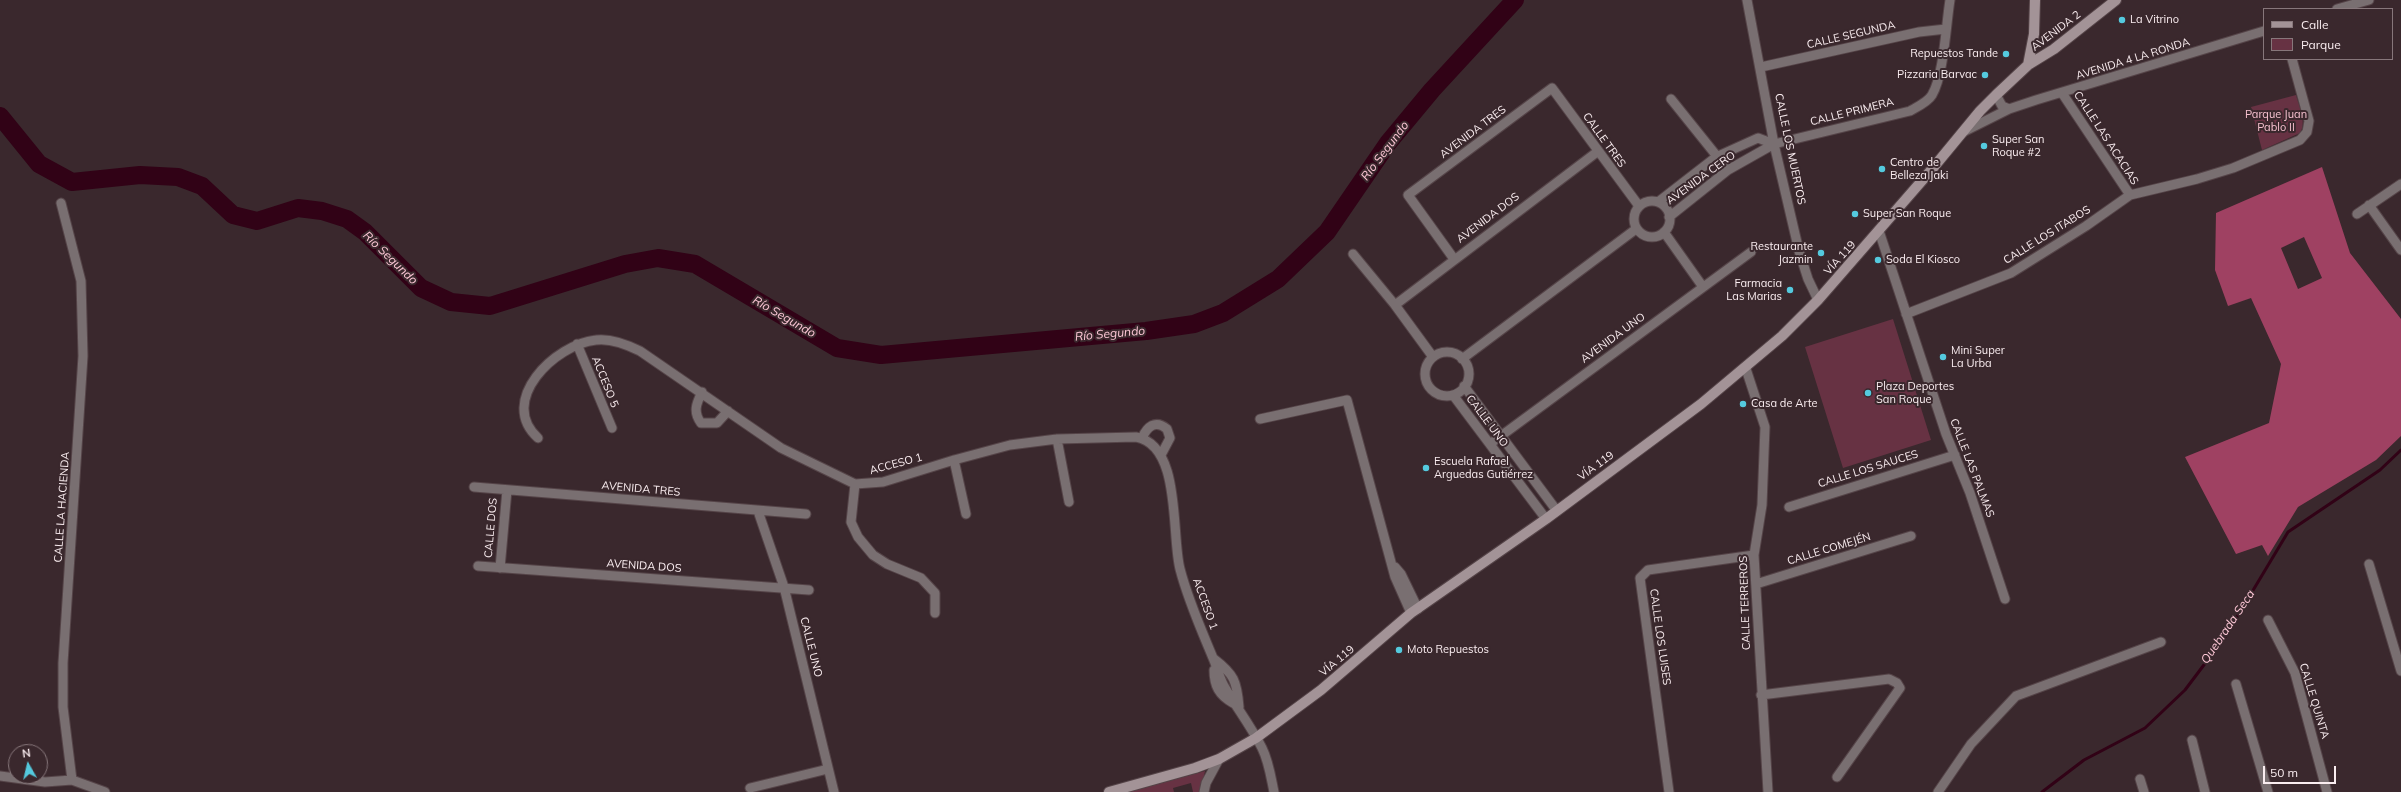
<!DOCTYPE html>
<html>
<head>
<meta charset="utf-8">
<style>
  body { margin:0 }
  #map { position:relative; width:2401px; height:792px; overflow:hidden; background:#3a282d; font-family:Mulish,sans-serif }
  canvas { display:block }
  .legend { position:absolute; left:2263px; top:8px; width:130px; height:52px; box-sizing:border-box; background:#3a282d; border:1px solid #87777b; margin:0; padding:5px 7px; list-style:none; font-size:12px; color:#faedf0 }
  .legend li { display:flex; align-items:center; gap:8px; height:20px }
  .legend b { width:20px; border:1px solid #87777b }
  .north { position:absolute; left:8px; top:744px; width:40px; height:40px; box-sizing:border-box; background:#3a282d; border:1px solid #87777b; border-radius:50%; rotate:352deg; font-size:11px; font-weight:700; line-height:16px; text-align:center; color:#faedf0 }
  .north::after { content:''; display:block; margin:auto; width:14px; height:18px; background:#54cade; clip-path:polygon(50% 0,100% 100%,50% 72%,0 100%) }
  .scale { position:absolute; left:2263px; top:766px; width:73px; height:18px; box-sizing:border-box; border:2px solid #faedf0; border-top:0; padding-left:5px; font-size:12px; line-height:14px; white-space:nowrap; color:#faedf0; -webkit-text-stroke:3px #3a282d; paint-order:stroke }
</style>
</head>
<body>
<div id="map">
<canvas width="2401" height="792"></canvas>
<ul class="legend">
<li><b style="height:5px;background:#a39397"></b>Calle</li>
<li><b style="height:11px;background:#673243"></b>Parque</li>
</ul>
<div class="north">N</div>
<div class="scale">50 m</div>
</div>
<script>
const ctx = document.querySelector('canvas').getContext('2d');
ctx.lineJoin = 'round';
function paint(path, color) { ctx.fillStyle = color; ctx.fill(path, 'evenodd'); }
function trace(path, color, width, dash) { ctx.strokeStyle = color; ctx.lineWidth = width; ctx.lineCap = dash ? 'butt' : 'round'; ctx.setLineDash(dash || []); ctx.stroke(path); }
function write(font, color, halo, rows, align = 'center') {
  ctx.font = font + ' Mulish,sans-serif'; ctx.lineWidth = 4; ctx.setLineDash([]); ctx.textBaseline = 'middle'; ctx.strokeStyle = halo; ctx.fillStyle = color; for (const [text, x, y, turn = 0] of rows) {
    ctx.save(); ctx.translate(x, y); ctx.rotate((+turn || 0) * Math.PI / 180); ctx.textAlign = isNaN(turn) ? turn : align; if (halo) ctx.strokeText(text, 0, 0); ctx.fillText(text, 0, 0); ctx.restore();
  }
}
const green = new Path2D(`
  M2296 95C2299 106 2307 122 2300 133L2262 150 2251 107Z
  M1893 319 1931 440 1843 468 1805 347Z
  M1205 771 1201 792H1193L1191 783 1173 788 1174 792H1128Z`);
const forest = new Path2D(`
  M2322 167 2350 253 2401 319V436L2376 460 2298 507 2268 556 2262 545 2236 554 2185 457 2269 423 2281 364 2251 298 2228 306 2215 270 2216 213ZM2304 237 2322 278 2298 289 2281 248Z`);
const stream = new Path2D(`
  M2042 792 2084 760 2145 728 2185 690 2225 637 2288 532 2380 470 2401 450`);
const river = new Path2D(`
  M0 116 39 164 72 182 140 175 178 177 202 186 233 215 257 221 298 208 322 211 347 219 365 232 421 288 451 302 490 306 625 264 658 258 695 264 837 348 881 355 1146 331 1194 324 1223 313 1278 279 1327 232 1388 143 1432 90 1515 0`);
const street = new Path2D(`
  M1747 0 1774 144 1799 251 1808 279 1818 300
  M2337 9 2369 0
  M1761 67 1919 32 1946 29
  M2062 93 2130 195
  M1996 95 2002 106 2009 109
  M1671 99 1728 170
  M1963 132 2009 109 2036 100 2264 31
  M1634 219a18 18 0 1 1 36 0a18 18 0 1 1-36 0Z
  M1658 202 1716 157 1758 138 1774 144
  M61 203 81 281 83 356 63 663V707L72 780 105 792
  M2369 205 2401 250
  M2357 214 2401 184
  M1669 217 1728 170 1774 144 1910 111C1917 107 1928 102 1932 95 1944 75 1946 24 1950 0
  M1879 231 1946 434 1970 493 2005 599
  M1664 232 1703 287
  M1353 254 1395 305 1433 357
  M1454 259 1408 195 1552 88 1639 206
  M1395 305 1597 152
  M1906 314 2011 273 2086 226 2130 195 2197 179 2233 168 2300 140 2307 132 2309 121 2292 59
  M577 344 612 428
  M1425 374a22 22 0 1 1 44 0a22 22 0 1 1-44 0Z
  M1462 359 1636 229
  M1746 369 1765 427 1762 505 1754 555 1768 792
  M1464 386 1557 511
  M702 392C696 404 693 412 701 423H717L728 411
  M1453 395 1546 519
  M1260 419 1347 400 1395 577 1411 613
  M538 438C497 401 555 344 596 340 611 338 626 344 640 351L781 448 855 484 883 482 954 460 1010 445 1057 439 1136 437C1182 445 1171 535 1180 569 1188 600 1201 629 1213 658 1217 667 1219 677 1224 686 1236 707 1251 726 1262 748 1269 762 1271 778 1274 792
  M1142 438C1147 427 1155 419 1167 429L1170 438 1161 455
  M1057 439 1069 502
  M1490 444 1751 252
  M954 460 966 514
  M855 484 851 522 858 537 873 555 887 564 921 578 935 593V613
  M474 487 806 514
  M1789 507 1955 455
  M758 511 784 587 834 792
  M2369 564 2401 671
  M478 566 809 590
  M1395 567 1401 574 1418 609
  M500 568 507 490
  M1756 584 1911 536
  M2268 620 2295 673 2327 792
  M1213 658C1234 674 1237 681 1239 707
  M1214 670C1214 686 1219 695 1233 703
  M2236 684 2268 792
  M1761 695 1889 679 1897 683 1900 688 1837 777
  M2192 740 2205 792
  M0 776 45 782 72 780
  M2140 779 2144 792
  M750 788 828 769
  M1204 792 1206 783 1219 759
  M1669 792 1640 578 1648 570 1754 555
  M1938 792 1971 744 2016 696 2161 642`);
const secondary = new Path2D(`
  M2028 65 2034 34 2035 0
  M1109 792 1195 768 1219 759 1256 738 1321 690 1411 613 1546 519 1701 404 1782 336 1818 300 1933 168 1980 111 1996 95 2028 65 2054 49 2116 0`);
const markers = [
  [2122,20,4,"#54cade"],
  [2006,54,4,"#54cade"],
  [1985,75,4,"#54cade"],
  [1984,146,4,"#54cade"],
  [1882,169,4,"#54cade"],
  [1855,214,4,"#54cade"],
  [1821,253,4,"#54cade"],
  [1878,260,4,"#54cade"],
  [1790,290,4,"#54cade"],
  [1943,357,4,"#54cade"],
  [1868,393,4,"#54cade"],
  [1743,404,4,"#54cade"],
  [1426,468,4,"#54cade"],
  [1399,650,4,"#54cade"]
];
const poiNames = [
  ["La Vitrino",2130,20],
  ["Repuestos Tande",1998,54,"right"],
  ["Pizzaria Barvac",1977,75,"right"],
  ["Super San",1992,140],
  ["Roque #2",1992,153],
  ["Centro de",1890,163],
  ["Belleza Jaki",1890,176],
  ["Super San Roque",1863,214],
  ["Restaurante",1813,247,"right"],
  ["Jazmin",1813,260,"right"],
  ["Soda El Kiosco",1886,260],
  ["Farmacia",1782,284,"right"],
  ["Las Marias",1782,297,"right"],
  ["Mini Super",1951,351],
  ["La Urba",1951,364],
  ["Plaza Deportes",1876,387],
  ["San Roque",1876,400],
  ["Casa de Arte",1751,404],
  ["Escuela Rafael",1434,462],
  ["Arguedas Gutiérrez",1434,475],
  ["Moto Repuestos",1407,650]
];
const streetNames = [
  ["AVENIDA 2",2056,31,-37],
  ["CALLE SEGUNDA",1851,35,-13],
  ["AVENIDA 4 LA RONDA",2133,59,-17],
  ["CALLE PRIMERA",1852,112,-14],
  ["AVENIDA TRES",1473,132,-37],
  ["CALLE LAS ACACIAS",2106,138,57],
  ["CALLE TRES",1604,140,54],
  ["CALLE LOS MUERTOS",1790,149,78],
  ["AVENIDA CERO",1701,178,-36],
  ["AVENIDA DOS",1488,218,-37],
  ["CALLE LOS ITABOS",2047,235,-32],
  ["VÍA 119",1840,258,-48],
  ["AVENIDA UNO",1613,338,-36],
  ["ACCESO 5",605,382,68],
  ["CALLE UNO",1487,421,53],
  ["ACCESO 1",896,464,-15],
  ["VÍA 119",1596,466,-36],
  ["CALLE LAS PALMAS",1972,468,69],
  ["CALLE LOS SAUCES",1868,469,-17],
  ["AVENIDA TRES",641,489,5],
  ["CALLE LA HACIENDA",62,507,-86],
  ["CALLE DOS",491,528,-85],
  ["CALLE COMEJÉN",1829,549,-17],
  ["AVENIDA DOS",644,566,4],
  ["CALLE TERREROS",1745,603,-92],
  ["ACCESO 1",1205,604,70],
  ["CALLE LOS LUISES",1660,637,82],
  ["CALLE UNO",811,647,76],
  ["VÍA 119",1337,661,-40],
  ["CALLE QUINTA",2314,701,73]
];
const parkNames = [
  ["Parque Juan",2276,115],
  ["Pablo II",2276,128]
];
const waterNames = [
  ["Río Segundo",1385,151,-53],
  ["Río Segundo",390,258,44],
  ["Río Segundo",784,317,30],
  ["Río Segundo",1110,334,-5],
  ["Quebrada Seca",2228,627,-56]
];
paint(green, '#673243');
paint(forest, '#9f4162');
trace(stream, '#310216', 3);
trace(river, '#310216', 18);
trace(street, '#554448', 11);
trace(secondary, '#554448', 12);
trace(street, '#796f71', 9);
trace(secondary, '#a39397', 10);
for (const [x, y, r, color] of markers) { const dot = new Path2D(); dot.arc(x, y, r, 0, 2 * Math.PI); ctx.fillStyle = color; ctx.fill(dot); trace(dot, '#3a282d', 1.5); }
write('11px', '#faedf0', '#3a282d', poiNames, 'left');
write('11px', '#faedf0', '#3a282d', streetNames);
write('11px', '#f6c1cf', '#3a282d', parkNames);
write('italic 12px', '#fdc7d6', '#3a282d', waterNames);
</script>
</body>
</html>
